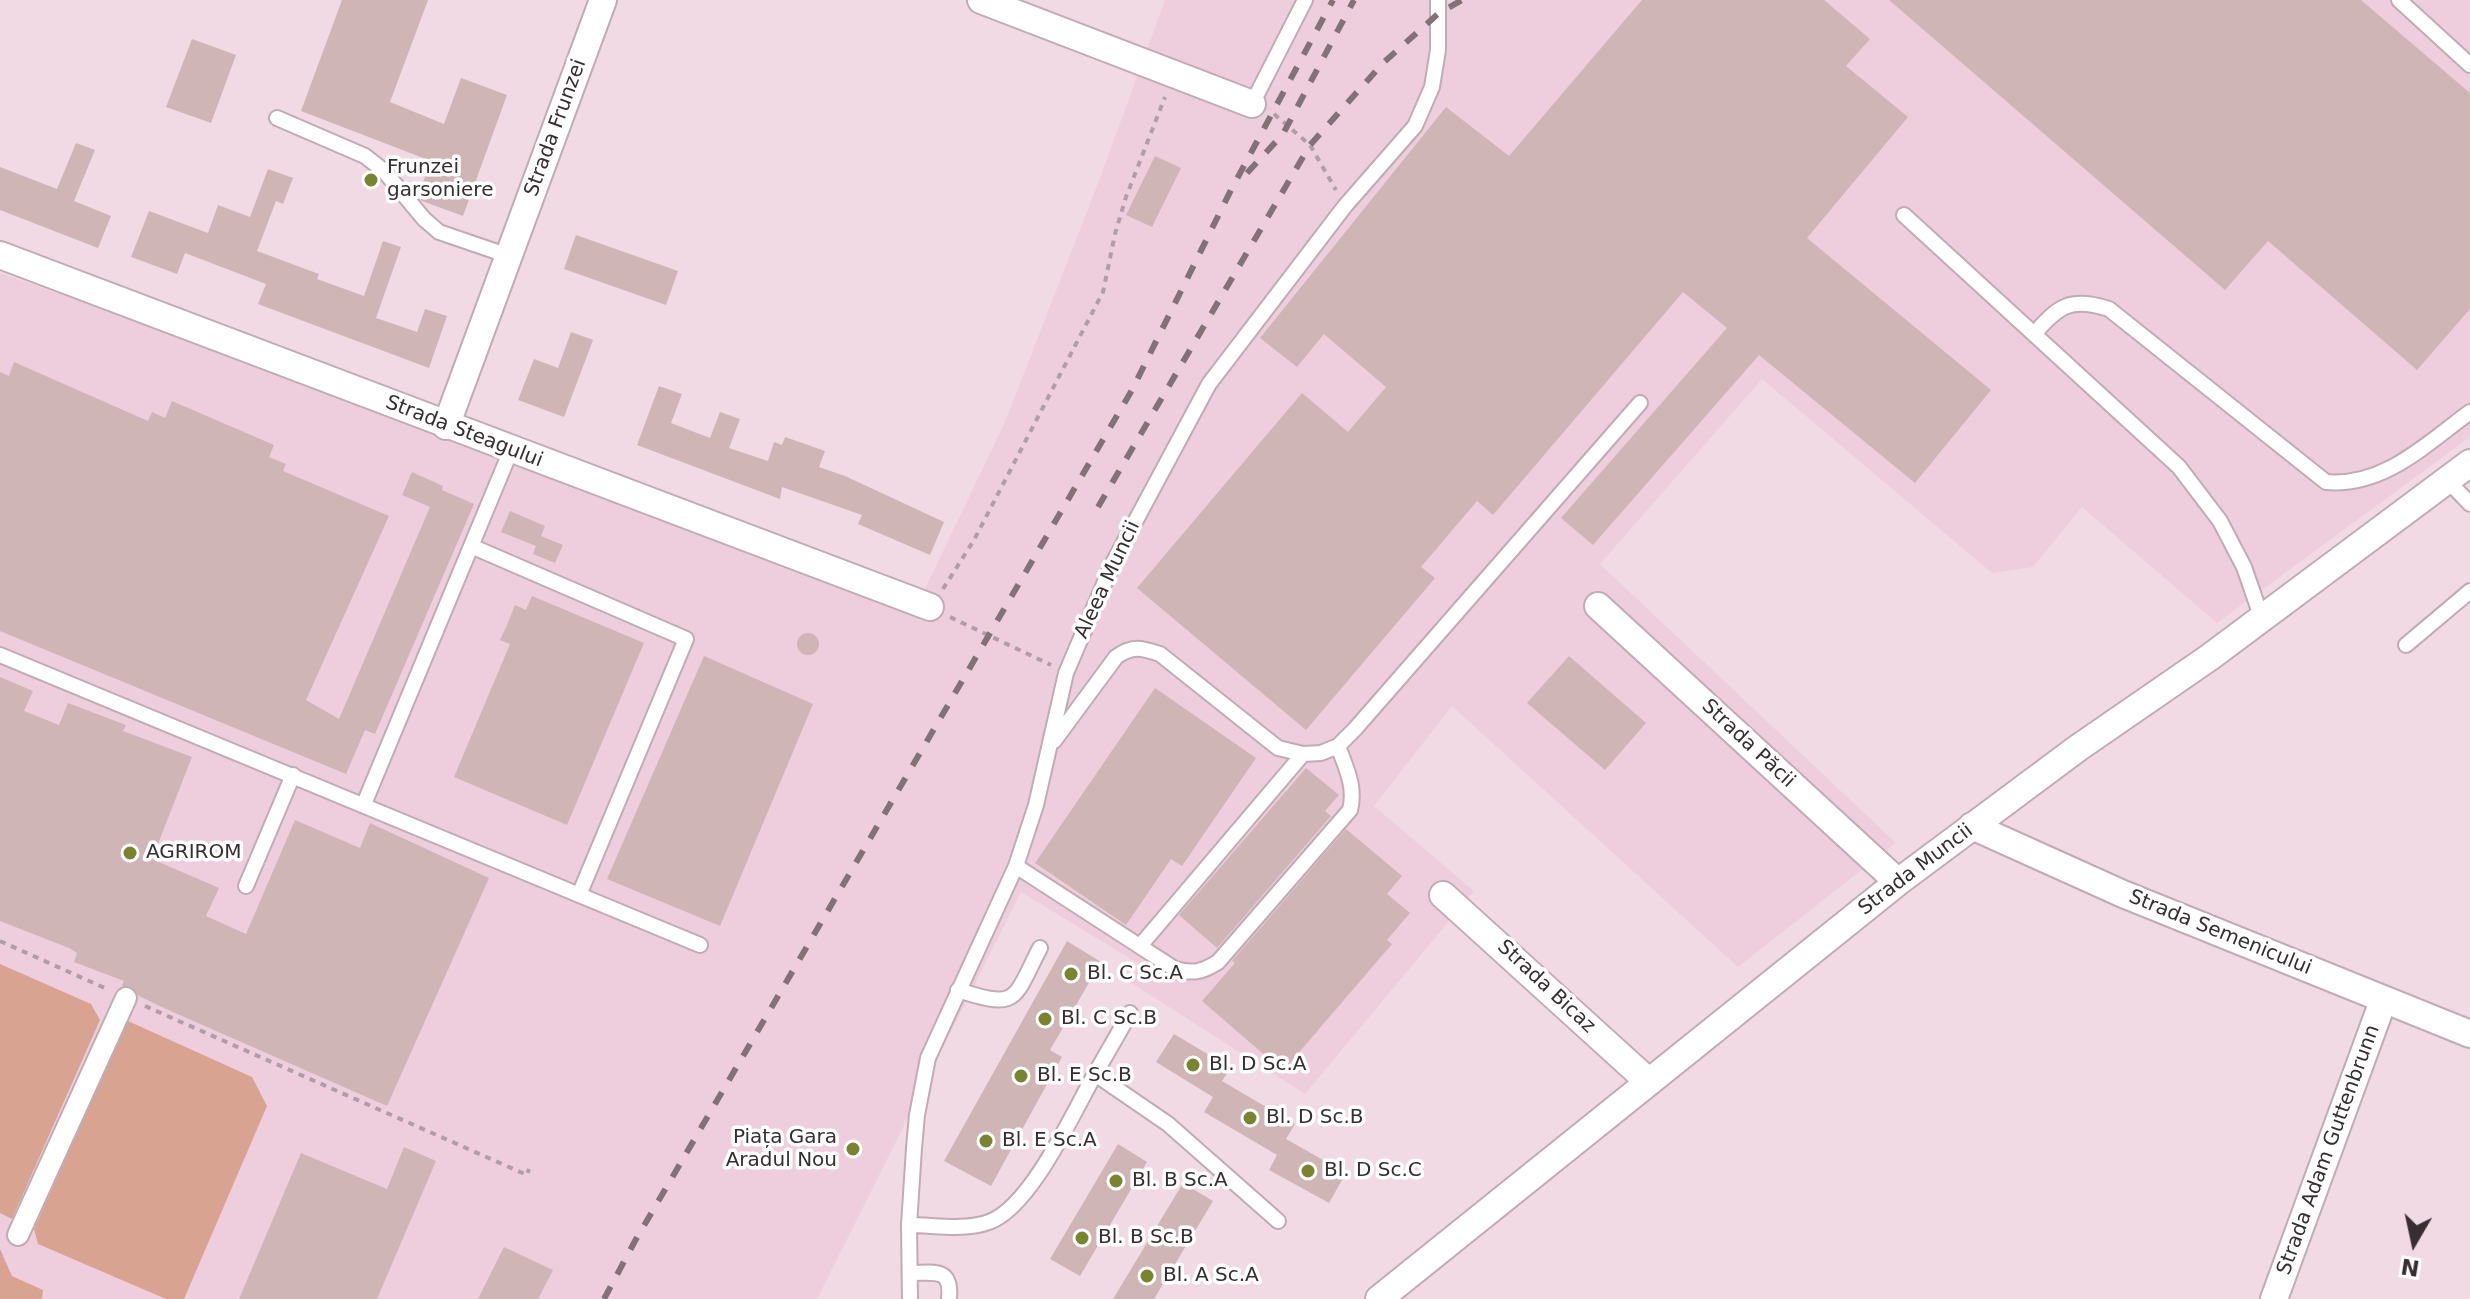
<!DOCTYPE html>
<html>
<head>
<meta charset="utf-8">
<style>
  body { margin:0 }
  #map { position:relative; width:2470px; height:1299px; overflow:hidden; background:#f1dae4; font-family:"DejaVu Sans",sans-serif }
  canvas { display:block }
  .north { position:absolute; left:2374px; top:1203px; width:80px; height:80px; -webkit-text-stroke:6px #fff; paint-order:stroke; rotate:189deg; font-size:22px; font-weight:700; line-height:32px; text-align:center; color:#372e32 }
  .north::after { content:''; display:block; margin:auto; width:28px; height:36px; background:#372e32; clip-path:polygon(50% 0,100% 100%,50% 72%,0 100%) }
</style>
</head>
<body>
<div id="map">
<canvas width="2470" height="1299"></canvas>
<div class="north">N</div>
</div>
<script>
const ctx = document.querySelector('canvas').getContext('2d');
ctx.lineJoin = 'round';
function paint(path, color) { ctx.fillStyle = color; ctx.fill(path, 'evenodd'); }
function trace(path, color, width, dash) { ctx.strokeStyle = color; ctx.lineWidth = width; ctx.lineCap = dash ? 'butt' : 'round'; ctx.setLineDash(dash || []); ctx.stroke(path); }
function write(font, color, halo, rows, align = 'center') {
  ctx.font = font + ' "DejaVu Sans",sans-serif'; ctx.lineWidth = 7; ctx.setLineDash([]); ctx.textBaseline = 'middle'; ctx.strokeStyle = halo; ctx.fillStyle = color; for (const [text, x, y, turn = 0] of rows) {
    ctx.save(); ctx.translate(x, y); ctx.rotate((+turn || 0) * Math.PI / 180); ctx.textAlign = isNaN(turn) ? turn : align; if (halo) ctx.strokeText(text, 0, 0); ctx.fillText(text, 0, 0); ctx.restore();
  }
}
const built = new Path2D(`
  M1165 0H2470V437L2217 623 2082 507 2033 567 1992 573 1762 379 1600 564 1896 843 1738 967 1452 706 1374 806 1474 891 1305 1094 1130 982 1139 964 1021 892 817 1299H0V273L923 593 1005 422 1100 178Z`);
const green = new Path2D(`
  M0 964 91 1004 100 1020 12 1219 0 1213Z
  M128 1021 252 1077 267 1106 184 1299H166L38 1244 34 1229Z
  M0 1249 12 1276 43 1290 42 1299H0Z`);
const building = new Path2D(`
  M342 0H428L390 102 444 124 461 78 507 95 463 216 422 201 418 196 431 161 301 111Z
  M1642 0H1824L1870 39 1846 66 1908 117 1807 238 1991 390 1915 483 1759 355 1593 545 1561 518 1727 328 1683 292 1493 515 1477 501 1421 567 1435 578 1306 730 1137 588 1302 393 1348 432 1386 387 1324 334 1297 367 1260 338 1446 107 1509 156Z
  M1889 0H2361L2470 93V309L2417 370 2268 241 2225 290Z
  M192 39 236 55 211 123 166 107Z
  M76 143 95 150 74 201 111 216 98 248 0 210V167L57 189Z
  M1155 156 1181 168 1152 227 1126 215Z
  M268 169 293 178 283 204 276 201 257 251 319 274 317 279 364 296 383 241 401 247 376 318 417 332 425 309 447 316 429 368 258 304 266 284 185 253 177 274 131 257 149 211 208 233 218 205 250 217Z
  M576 235 678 271 666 305 564 269Z
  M571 332 593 340 564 417 518 400 534 359 558 368Z
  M14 362 148 421 152 412 165 418 172 401 274 445 269 457 286 464 283 471 389 516 306 700 339 719 430 507 402 495 412 472 443 486 442 490 474 504 375 734 365 730 346 774 0 631V372L9 376Z
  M659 386 682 394 671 423 710 438 720 412 740 419 729 448 768 461 774 442 782 445 785 437 825 451 819 467 845 476 944 522 930 555 858 524 862 515 782 487 780 499 637 445Z
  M510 511 545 526 541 536 563 545 555 563 533 554 536 546 501 532Z
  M532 596 644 643 567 825 454 777 510 644 500 640 507 625 515 605 526 610Z
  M797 644a11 11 0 1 1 22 0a11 11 0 1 1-22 0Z
  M704 656 813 704 720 926 607 879Z
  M1569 656 1646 723 1605 770 1527 703Z
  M0 677 33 691 24 711 59 725 68 703 126 725 123 731 192 757 152 859 219 888 206 916 246 934 295 820 360 848 370 823 489 878 387 1106 166 1009 139 996 132 987 122 986 124 981 74 962 77 953 69 948 0 921Z
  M1155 688 1256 758 1182 866 1171 859 1126 925 1035 863Z
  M1306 768 1339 795 1325 811 1331 816 1217 948 1179 915Z
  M1346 829 1402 876 1387 894 1410 913 1387 940 1392 944 1283 1071 1202 1001 1235 963 1232 961Z
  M1067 941 1101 962 1050 1050 1062 1057 991 1186 944 1161Z
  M1174 1034 1231 1068 1222 1081 1295 1124 1286 1139 1346 1173 1329 1203 1269 1170 1277 1155 1204 1112 1213 1097 1156 1062Z
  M1118 1144 1147 1162 1080 1276 1050 1259Z
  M404 1147 436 1161 377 1299H239L301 1153 387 1189Z
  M1183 1183 1213 1201 1154 1299H1113Z
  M504 1247 553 1270 538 1299H478Z`);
const path = new Path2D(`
  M1274 114 1310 145 1336 190
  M943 589 974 540 1103 292 1115 234 1126 197 1165 97
  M950 617 1051 665
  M0 941 107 989
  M145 1006 527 1175 529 1169`);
const service = new Path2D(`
  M2399 0 2470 65
  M1252 104 1305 0
  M277 118 365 156 384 171 424 219 439 232 509 256
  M1904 215 2179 467 2220 521 2244 567 2262 619
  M2034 334C2059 305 2071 297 2109 309L2326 482C2384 487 2426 444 2470 412
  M2448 481 2470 504
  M471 546 686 639 579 895
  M2406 645 2470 591
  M0 655 700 945
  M1054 741 1116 657C1132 645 1142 648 1160 654L1278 748 1303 754 1321 753 1338 746 1355 729 1640 403
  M364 804 511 450
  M1016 866 1175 969C1193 974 1202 972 1218 962L1350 810C1356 787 1346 768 1338 746
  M246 886 293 775
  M1140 946 1303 754
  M958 990C1019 1010 1013 1000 1040 948
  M1095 1074 1130 1013
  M909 1225C935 1225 964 1231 989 1222 1031 1207 1073 1113 1095 1074L1168 1124 1278 1221
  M910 1273C935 1273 952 1267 949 1299
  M910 1299 909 1225 914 1148 917 1115 928 1058 1016 866 1036 805 1066 673 1113 563 1209 384 1345 206 1415 126 1432 87 1438 50V0`);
const pedestrian = new Path2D(`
  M18 1235 126 998`);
const minor = new Path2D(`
  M981 0 1252 104
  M0 255 930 607
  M446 426 603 0
  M1598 606 1898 882
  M1972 826 2123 894 2470 1034
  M1443 895 1648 1081
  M1379 1299 1898 882 2078 748 2210 657 2470 463
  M2274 1299 2383 1001`);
const rail = new Path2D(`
  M1247 173 1283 134 1354 0
  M1098 507 1310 145 1383 63 1439 13 1462 0
  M604 1299 635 1241 1132 390 1231 190 1333 0`);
const markers = [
  [371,180,8,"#7a832f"],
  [130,853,8,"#7a832f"],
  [1071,974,8,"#7a832f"],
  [1045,1019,8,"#7a832f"],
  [1193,1065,8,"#7a832f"],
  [1021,1076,8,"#7a832f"],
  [1250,1118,8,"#7a832f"],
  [986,1141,8,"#7a832f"],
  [853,1149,8,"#7a832f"],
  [1308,1171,8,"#7a832f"],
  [1116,1181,8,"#7a832f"],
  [1082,1238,8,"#7a832f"],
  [1147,1276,8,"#7a832f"]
];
const streetNames = [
  ["Strada Frunzei",556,128,-70],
  ["Strada Steagului",464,432,21],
  ["Aleea Muncii",1108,580,-65],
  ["Strada Păcii",1748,744,43],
  ["Strada Muncii",1916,870,-37],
  ["Strada Semenicului",2220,933,22],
  ["Strada Bicaz",1546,987,43],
  ["Strada Adam Guttenbrunn",2329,1150,-70]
];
const poiNames = [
  ["Frunzei",387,168],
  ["garsoniere",387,191],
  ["AGRIROM",146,853],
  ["Bl. C Sc.A",1087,974],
  ["Bl. C Sc.B",1061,1019],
  ["Bl. D Sc.A",1209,1065],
  ["Bl. E Sc.B",1037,1076],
  ["Bl. D Sc.B",1266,1118],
  ["Piața Gara",837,1138,"right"],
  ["Aradul Nou",837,1161,"right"],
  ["Bl. E Sc.A",1002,1141],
  ["Bl. D Sc.C",1324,1171],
  ["Bl. B Sc.A",1132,1181],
  ["Bl. B Sc.B",1098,1238],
  ["Bl. A Sc.A",1163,1276]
];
paint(built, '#eecedc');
paint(green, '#d9a391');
paint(building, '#cfb5b6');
trace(service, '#c2abb5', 18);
trace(pedestrian, '#c2abb5', 24);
trace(minor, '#c2abb5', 30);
trace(path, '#b09ea6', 4, [6, 6]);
trace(service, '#fff', 14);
trace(pedestrian, '#fff', 20);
trace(minor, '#fff', 26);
trace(rail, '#817278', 6, [14, 14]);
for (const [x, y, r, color] of markers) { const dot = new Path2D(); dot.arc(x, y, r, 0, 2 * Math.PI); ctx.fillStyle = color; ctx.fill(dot); trace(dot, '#fff', 3); }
write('20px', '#372e32', '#fff', streetNames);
write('20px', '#372e32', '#fff', poiNames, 'left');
</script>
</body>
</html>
